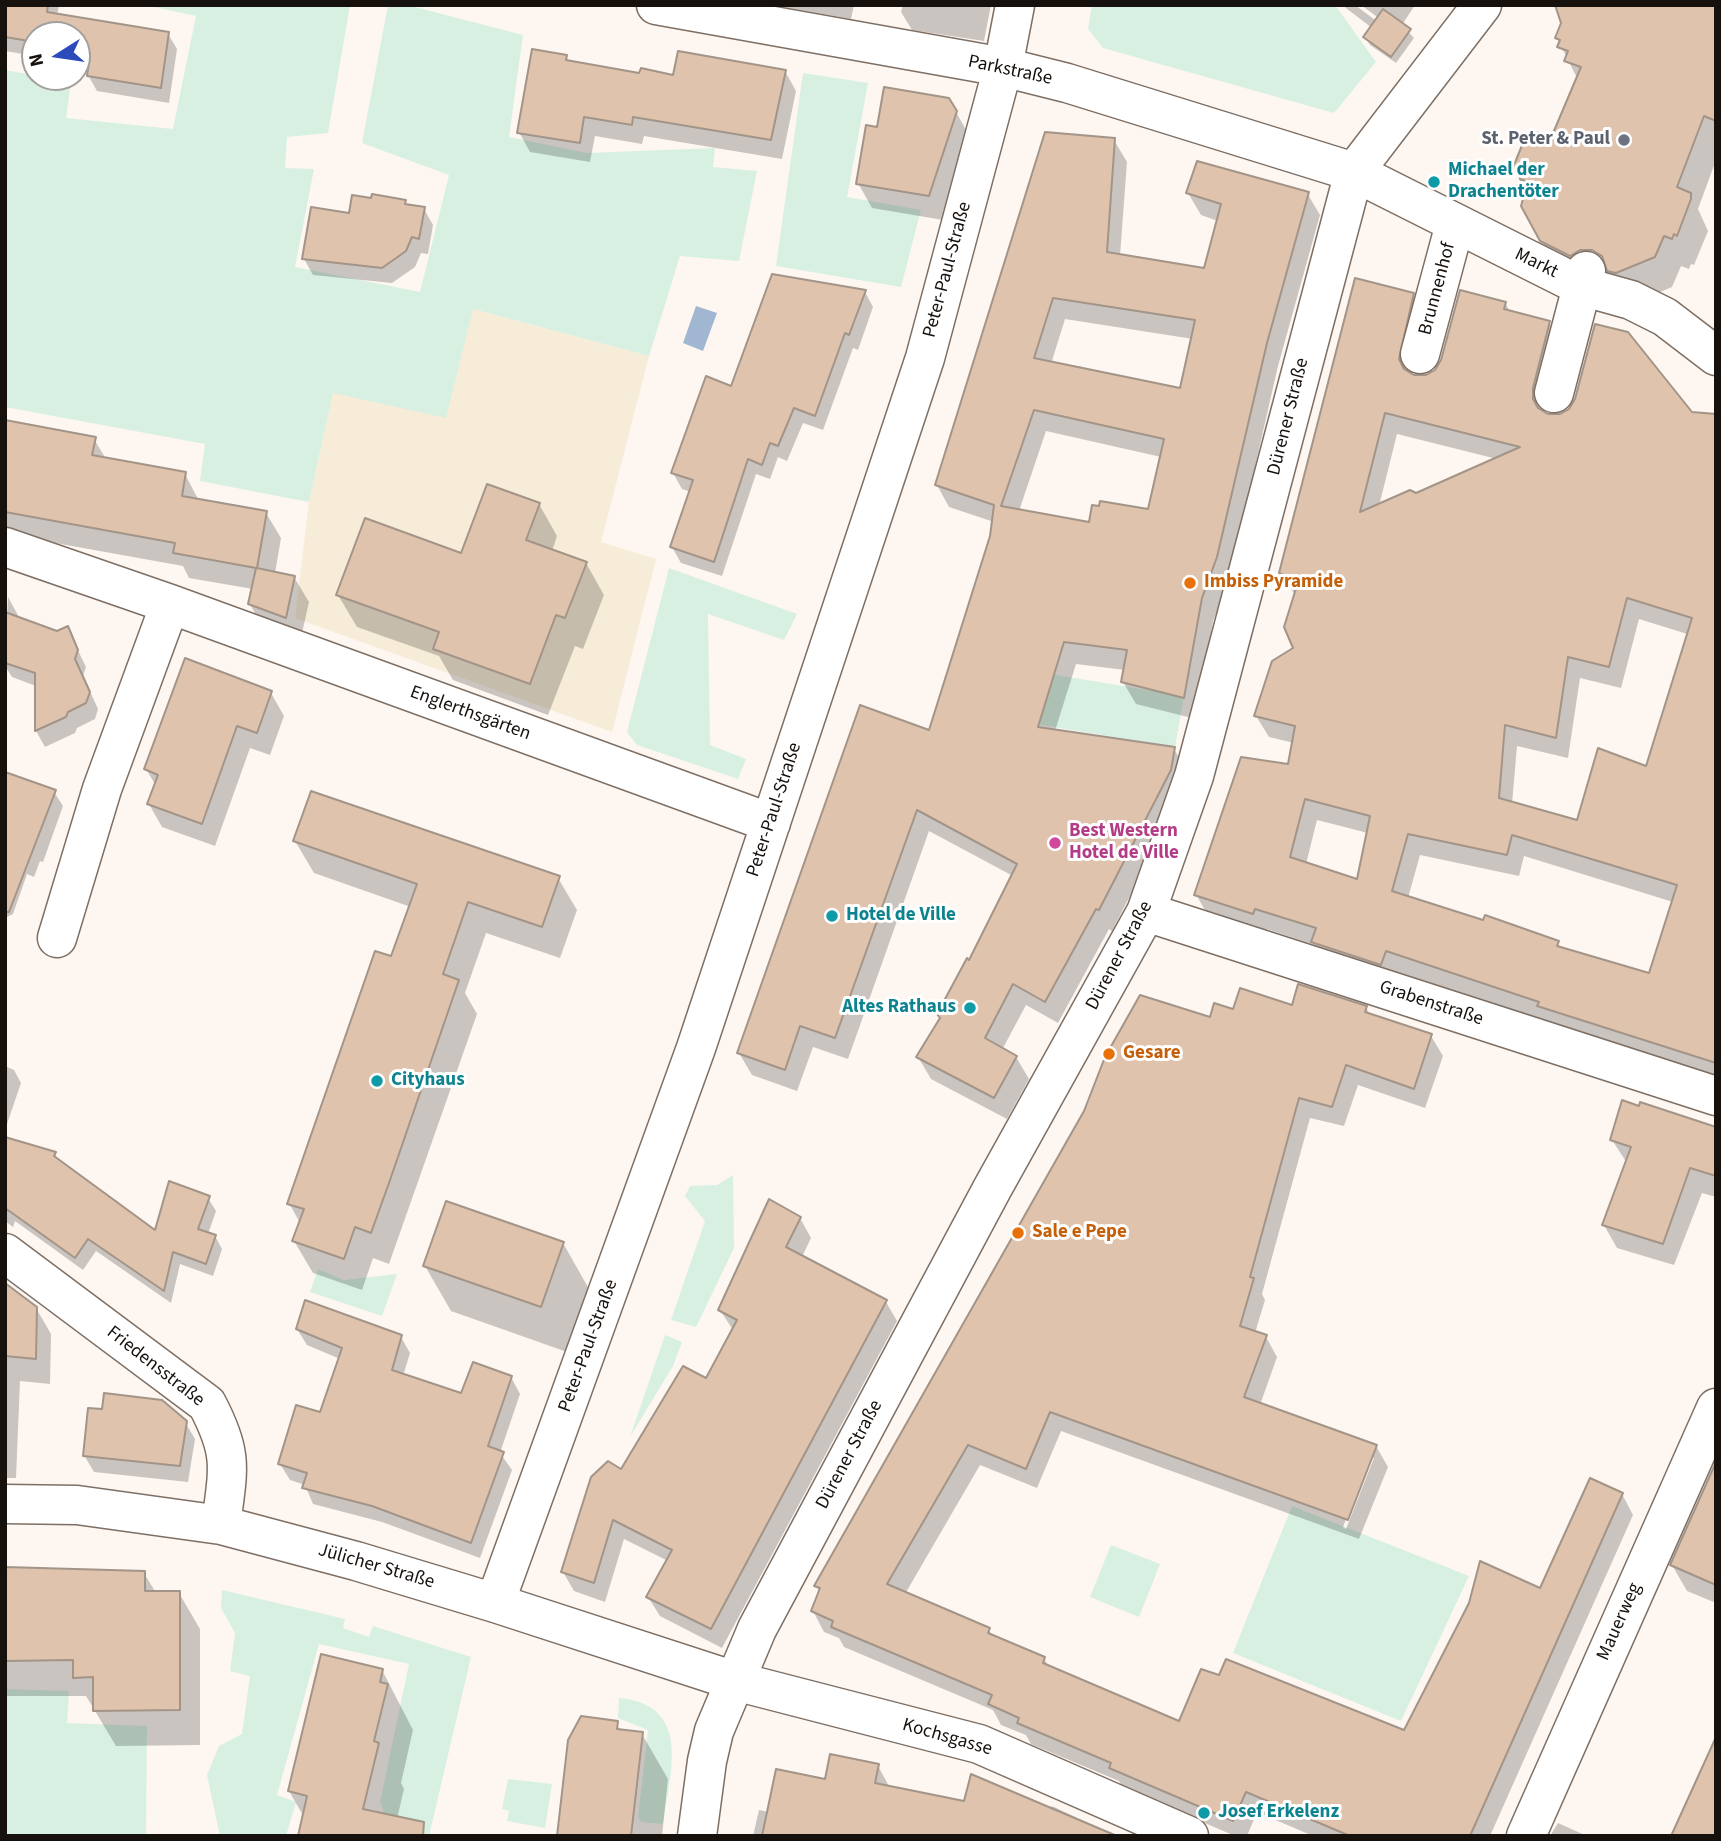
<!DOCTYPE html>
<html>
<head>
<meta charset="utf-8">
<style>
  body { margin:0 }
  #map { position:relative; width:1721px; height:1841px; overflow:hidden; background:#fdf6f1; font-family:"Source Sans 3",sans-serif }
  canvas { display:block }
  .frame { position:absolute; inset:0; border:7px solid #17110d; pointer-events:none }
  .north { position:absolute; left:21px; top:21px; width:70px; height:70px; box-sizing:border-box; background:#fff; border:2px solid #a2a09e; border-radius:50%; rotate:258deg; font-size:19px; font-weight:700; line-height:28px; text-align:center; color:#17110d }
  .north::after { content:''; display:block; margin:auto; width:24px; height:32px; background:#2c4bbb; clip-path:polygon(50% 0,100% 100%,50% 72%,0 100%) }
</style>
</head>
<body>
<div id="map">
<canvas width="1721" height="1841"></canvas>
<div class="frame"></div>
<div class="north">N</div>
</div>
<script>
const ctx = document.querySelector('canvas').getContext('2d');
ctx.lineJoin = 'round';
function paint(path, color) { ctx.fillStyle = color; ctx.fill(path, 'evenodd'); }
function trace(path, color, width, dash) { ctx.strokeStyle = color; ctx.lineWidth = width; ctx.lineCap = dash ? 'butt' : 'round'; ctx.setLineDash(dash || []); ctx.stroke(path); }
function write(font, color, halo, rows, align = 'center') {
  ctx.font = font + ' "Source Sans 3",sans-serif'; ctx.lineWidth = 6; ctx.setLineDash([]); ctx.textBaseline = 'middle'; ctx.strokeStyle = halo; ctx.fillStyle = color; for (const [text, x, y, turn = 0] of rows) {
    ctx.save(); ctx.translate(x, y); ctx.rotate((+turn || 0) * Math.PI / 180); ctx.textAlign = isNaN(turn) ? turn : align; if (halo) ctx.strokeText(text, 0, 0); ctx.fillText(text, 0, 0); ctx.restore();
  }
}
const education = new Path2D(`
  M473 309 649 356 601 542 656 559 612 732 295 618 309 502 333 393Z`);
const green = new Path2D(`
  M145 5H350L328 133 287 137 285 168 314 169 295 267 420 292 449 175 362 143 388 5H407L523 35 509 137 587 153 715 148 713 167 757 171 739 261 680 256 649 356 473 309 446 418 333 393 309 502 200 481 205 444 5 407V70L71 82 66 118 173 129 196 16Z
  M1092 5H1335L1376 62 1334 113 1103 48 1088 29Z
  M803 73 868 83 847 197 921 210 901 287 776 266Z
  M669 568 797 614 784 640 708 614 710 745 746 759 738 779 637 745 627 732Z
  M953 658 1184 696 1175 747 1035 724Z
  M733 1175 734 1248 696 1327 671 1320 705 1221 685 1196 690 1186 717 1185Z
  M318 1269 344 1280 397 1274 382 1316 310 1292Z
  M665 1335 682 1342 673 1366 630 1437Z
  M1292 1506 1469 1576 1401 1721 1233 1653Z
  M1111 1545 1160 1564 1139 1617 1090 1597Z
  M222 1590 345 1619 343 1628 369 1637 373 1626 471 1657 429 1836H393L380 1802 409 1664 319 1644 277 1795 296 1802 286 1836H220L207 1775 219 1746 242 1734 250 1676 230 1671 235 1633 221 1608Z
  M5 1689 69 1691 67 1723 147 1726 146 1836H5Z
  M619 1698C693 1705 670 1773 663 1824L641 1822 638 1817 648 1730 618 1718Z
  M508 1779 552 1784 545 1828 507 1821 509 1811 502 1809Z`);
const water = new Path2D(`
  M696 306 717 313 703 351 683 343Z`);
const shadow = new Path2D(`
  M5 5H59L57 16 168 34 177 49 169 103 97 91 88 75 90 66 77 64V35H35V56L5 51Z
  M772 5H854L851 19Z
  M903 5H991L984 41 912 30 901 12Z
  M1342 5H1355L1382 25 1384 22 1361 5H1415L1402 25 1414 38 1396 63 1370 45 1365 37 1372 28Z
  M1716 5V160L1698 209 1708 231 1694 265 1691 264 1689 269 1681 266 1672 287 1634 303 1559 271 1541 240 1527 193 1514 170 1552 140 1578 80 1557 38Z
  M566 57 569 62 641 75 675 77 785 71 796 91 782 159 644 136 642 144 595 136 590 162 530 152 519 132Z
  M956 112 970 137 943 220 872 208 858 183 878 129Z
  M1114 140 1127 162 1120 256 1205 270 1218 221 1201 215 1188 193H1307L1320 215 1278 366 1229 580 1213 621 1196 719 1136 704 1123 682 1125 670 1076 664 1055 731 1174 749 1187 771 1183 792 1112 931 1109 929 1058 1023 1026 1005 1002 1050 1016 1057 1029 1079 1007 1119 931 1079 918 1057 942 1019 1013 876 929 831 848 1059 813 1047 797 1091 752 1075 739 1053 930 732 992 536 994 522 949 507 937 485ZM1065 319 1193 339 1181 390 1051 364ZM1046 431 1161 457 1149 511 1090 524 1019 511Z
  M405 201 407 206 424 209 433 225 428 254 421 253 415 267 392 283 313 275 304 259 350 215Z
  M865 292 873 307 858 350 853 348 823 430 803 423 787 461 778 457 770 479 756 474 722 576 681 563 672 547 691 492 682 489 673 473 732 388Z
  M1413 295 1425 316 1412 377H1427L1436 371 1505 303 1511 313 1549 323 1562 344 1544 414 1716 643 1639 619 1621 688 1580 678 1568 758 1517 746 1512 804 1579 823 1648 768 1716 660V1079L1398 972 1393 986 1326 964 1315 945 1267 929 1265 934 1208 916 1196 894 1289 766 1294 743 1269 737 1256 716 1295 649 1296 596 1280 573ZM1397 434 1497 459 1416 495 1379 506ZM1317 820 1368 833 1358 881 1306 864ZM1420 855 1519 876 1524 856 1673 902 1650 976 1561 949 1557 942 1408 898Z
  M5 422 94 439 106 459 185 474 199 501 266 513 281 538 275 573 294 577 309 602 300 642 264 630 250 604 253 589 189 578 183 566 5 534Z
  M539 504 557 536 552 551 586 563 604 595 583 649 575 646 548 715 453 680 439 656 357 627 338 595 462 555Z
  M8 597 20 619 57 633 67 628 86 667 83 676 98 709 95 719 77 728 75 733 45 747 36 731V686L12 677 5 666Z
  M271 693 284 716 270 755 250 748 215 846 162 827 149 804 156 786 146 769Z
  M5 773 54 792 63 806 43 862 40 861 34 877 27 874 13 914 5 918Z
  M295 841 558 878 577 910 560 958 486 933 465 993 477 1014 389 1264 373 1258 362 1290 313 1273 294 1241 300 1223 289 1203 393 958 411 907 314 873Z
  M1293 1008H1366L1371 1016 1431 1036 1443 1056 1425 1108 1358 1085 1344 1126 1310 1118 1262 1294 1265 1300 1255 1333 1266 1337 1277 1357 1260 1405 1376 1446 1388 1467 1359 1539 1061 1431 1037 1488 980 1465 905 1594 989 1630 993 1637 1044 1659 1050 1668 1180 1723 1405 1732 1541 1591 1622 1494 1633 1515 1490 1836H1313L1257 1812 1247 1836H1235L1123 1788 1119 1781 1031 1744 1026 1735 1001 1725 993 1710 844 1647 839 1638 824 1632 813 1611 820 1593 816 1586 1211 1019 1234 1012ZM1370 1458H1374L1346 1529 1343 1527Z
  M5 1066 14 1070 21 1083 5 1130Z
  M1716 1129V1197L1702 1193 1674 1265 1617 1248 1604 1225 1627 1163 1612 1140Z
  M5 1139 54 1153 60 1162 156 1233 208 1198 216 1211 208 1234 215 1236 222 1249 213 1276 180 1264 171 1303 96 1251 83 1270 15 1221 13 1227 5 1221Z
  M800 1218 811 1238 802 1257 886 1302 897 1321 722 1648 660 1616 648 1597 668 1561 624 1539 605 1602 574 1591 563 1572 621 1471 707 1380 733 1330 720 1310Z
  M563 1243 589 1289 567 1352 451 1311 425 1266Z
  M5 1285 36 1308 51 1334 50 1384 20 1381 16 1478H5Z
  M297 1329 401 1337 410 1353 403 1376 462 1395 511 1377 520 1394 500 1453 512 1470 480 1558 382 1522 313 1504 305 1485 290 1480 280 1464 321 1414 340 1359 307 1345Z
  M104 1410 185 1422 195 1439 188 1482 94 1472 84 1455Z
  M1716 1510V1603L1687 1591 1672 1565Z
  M5 1569 144 1573 156 1593H179L200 1629V1745L116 1746 86 1696H5Z
  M382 1670 413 1730 401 1783 404 1789 393 1836 304 1817 289 1791Z
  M616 1723 621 1732 642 1734 668 1779 662 1836H559Z
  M878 1766 890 1788 965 1803 1050 1809 1052 1806 1115 1836H753L759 1810 769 1812 826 1781Z
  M1558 1823 1587 1836H1550Z`);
const building = new Path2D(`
  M5 5H48L47 12 169 32 161 88 87 76 90 53 77 51V35H35V42L5 37Z
  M1555 5H1716V121L1704 116 1677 187 1691 193V199L1677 236 1674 234 1672 239 1664 236 1655 257 1616 273 1607 271 1602 256 1592 250H1580L1570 256 1540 241 1521 206 1528 182 1520 179 1521 174 1512 170 1527 133 1536 137 1538 132 1551 138 1581 67 1564 61 1568 51 1557 47 1560 40 1555 38 1561 23Z
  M1383 9 1411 29 1391 57 1363 37Z
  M532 49 567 55 566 60 639 73 641 68 673 75 678 51 786 70 771 140 633 117 632 125 584 117 580 143 517 133Z
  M884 87 949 98 957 111 929 196 856 184 866 125 877 127Z
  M1045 132 1115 138 1107 252 1204 268 1221 204 1186 193 1197 161 1309 192 1267 343 1217 557 1202 598 1184 698 1121 682 1127 650 1064 642 1038 727 1175 747 1171 770 1099 910 1096 909 1045 1002 1013 984 985 1038 1017 1056 994 1098 916 1057 940 1018 937 1014 967 958 969 960 1017 864 917 810 835 1038 800 1026 785 1070 737 1053 860 705 929 730 990 536 994 505 935 485ZM1053 298 1195 320 1180 388 1034 358ZM1034 410 1164 439 1148 509 1100 501 1099 506 1092 505 1089 522 1001 506Z
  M372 194 406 200 405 204 425 207 419 239 412 237 406 251 382 268 302 259 311 207 349 213 352 195 371 198Z
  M772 274 866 290 849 335 845 333 815 416 794 408 778 446 770 443 762 465 748 459 714 562 670 547 693 480 671 473 706 376 731 386Z
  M1355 278 1414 293 1399 359 1404 369 1414 375H1426L1435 370 1441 360 1460 290 1506 302 1504 309 1550 321 1533 388V399L1538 408 1548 414H1560L1569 409 1575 399 1595 324 1628 332 1692 412 1716 414V1063L1537 1006 1539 1002 1386 951 1381 965 1311 942 1316 928 1255 909 1253 914 1194 895 1241 757 1288 764 1295 726 1254 716 1272 661 1293 648 1284 627 1298 582 1279 573ZM1385 413 1520 447 1416 493 1410 490 1360 512ZM1627 598 1692 618 1646 766 1598 748 1577 820 1499 798 1505 725 1556 738 1568 657 1609 667ZM1305 799 1370 816 1357 879 1290 857ZM1408 834 1507 855 1512 835 1677 885 1649 973 1557 946 1559 941 1485 915 1483 920 1392 891Z
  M5 420 96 437 92 455 186 472 182 496 267 511 257 568 295 576 286 618 248 604 256 568 173 553 175 543 5 512Z
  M487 484 540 503 526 540 587 562 565 618 556 615 530 684 433 649 439 632 336 595 365 518 461 553Z
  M5 612 57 631 68 626 78 650 75 659 90 692 86 703 68 712 66 717 35 731V673L5 663Z
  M185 658 272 691 257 733 237 726 202 824 147 804 158 775 144 769Z
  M5 772 56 790 9 912H5Z
  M311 791 560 876 542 927 468 902 443 974 459 980 389 1183 371 1233 355 1227 344 1259 292 1241 304 1209 287 1204 375 951 391 956 417 884 293 841Z
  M1298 984 1367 1006 1365 1012 1432 1034 1414 1089 1346 1065 1332 1107 1299 1098 1250 1277 1254 1278 1240 1326 1267 1335 1244 1397 1377 1445 1348 1520 1050 1412 1026 1469 968 1445 887 1584 990 1628 988 1633 1045 1657 1043 1663 1179 1721 1201 1669 1219 1675 1226 1659 1404 1730 1469 1603 1480 1561 1540 1588 1590 1478 1623 1493 1470 1836H1350L1246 1792 1233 1821 1109 1768 1111 1763 1017 1723 1019 1718 988 1704 992 1695 831 1627 833 1621 811 1611 820 1588 814 1586 1084 1111 1105 1057 1140 995 1210 1017 1214 1003 1233 1009 1240 988 1292 1005Z
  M1622 1100 1639 1106 1640 1102 1716 1127V1176L1690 1168 1663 1244 1602 1225 1631 1147 1610 1140Z
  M5 1137 56 1152 54 1156 155 1230 169 1181 210 1196 198 1229 216 1235 206 1264 173 1252 164 1291 88 1239 75 1258 5 1208Z
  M769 1199 801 1217 786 1247 887 1300 711 1629 646 1597 672 1550 613 1520 594 1583 561 1572 591 1477 608 1461 621 1469 683 1366 706 1378 737 1320 718 1310Z
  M446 1201 564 1242 541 1307 423 1266Z
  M5 1283 37 1307 36 1359 5 1356Z
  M305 1300 402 1335 392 1370 461 1393 473 1362 512 1376 488 1446 504 1452 471 1543 372 1506 302 1488 307 1473 278 1464 296 1405 320 1412 342 1348 296 1329Z
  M104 1393 162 1400 187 1421 180 1466 83 1456 88 1408 102 1409Z
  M1716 1462V1585L1670 1565Z
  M5 1567 145 1571V1591H180V1710L93 1711V1677L73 1678V1660L5 1661Z
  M321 1654 383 1669 380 1682 388 1684 374 1741 379 1743 363 1809 424 1822 423 1836H298L307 1796 288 1791Z
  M581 1716 618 1721 617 1729 643 1732 631 1836H557L568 1740Z
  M1716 1737V1836H1671Z
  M830 1754 879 1764 875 1783 964 1801 971 1774 1117 1836H762L776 1769 825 1779Z`);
const minor = new Path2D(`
  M656 5 1003 67 1067 83 1354 172 1581 286 1631 300 1665 317 1716 356
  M1420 354 1455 224
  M1554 393 1586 271
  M5 547 170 604 771 823
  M1146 912 1716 1096
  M57 938 102 789 170 604
  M5 1253 207 1404C234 1455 228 1469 221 1525
  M5 1504 77 1505 221 1525 356 1561 495 1603 735 1681 979 1744 1189 1836
  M495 1603 696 1048 925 358 1003 67 1015 5
  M697 1836 707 1761 714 1731 757 1629 992 1189 1146 912 1194 776 1354 172 1482 5
  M1526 1836 1716 1408`);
const markers = [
  [1624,140,7,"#6b7280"],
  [1434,182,7,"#0f9aa8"],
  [1190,583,7,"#e8710a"],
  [1055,843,7,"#d1479c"],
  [832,916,7,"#0f9aa8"],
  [970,1008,7,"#0f9aa8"],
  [1109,1054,7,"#e8710a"],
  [377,1081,7,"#0f9aa8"],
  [1018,1233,7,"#e8710a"],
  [1204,1813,7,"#0f9aa8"]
];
const streetNames = [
  ["Parkstraße",1010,71,12],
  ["Markt",1536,264,26],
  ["Peter-Paul-Straße",948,270,-75],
  ["Brunnenhof",1438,289,-75],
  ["Dürener Straße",1289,417,-76],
  ["Englerthsgärten",470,714,20],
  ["Peter-Paul-Straße",775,810,-72],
  ["Dürener Straße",1120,956,-62],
  ["Grabenstraße",1431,1004,18],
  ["Peter-Paul-Straße",589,1346,-70],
  ["Friedensstraße",155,1367,38],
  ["Dürener Straße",850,1455,-62],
  ["Jülicher Straße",376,1567,16],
  ["Mauerweg",1620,1622,-66],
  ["Kochsgasse",947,1738,16]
];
const worshipNames = [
  ["St. Peter & Paul",1610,140]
];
const cultureNames = [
  ["Michael der",1448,171],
  ["Drachentöter",1448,193],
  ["Hotel de Ville",846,916],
  ["Altes Rathaus",956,1008,"right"],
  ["Cityhaus",391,1081],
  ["Josef Erkelenz",1218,1813]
];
const foodNames = [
  ["Imbiss Pyramide",1204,583],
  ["Gesare",1123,1054],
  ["Sale e Pepe",1032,1233]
];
const hotelNames = [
  ["Best Western",1069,832],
  ["Hotel de Ville",1069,854]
];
paint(education, '#f7ecd7');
paint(green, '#d8f0e2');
paint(water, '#a1b7d1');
paint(shadow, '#0003');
paint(building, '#dfc3ac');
trace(building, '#a39488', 2);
trace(minor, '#7e6f64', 41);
trace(minor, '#fff', 38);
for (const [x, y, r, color] of markers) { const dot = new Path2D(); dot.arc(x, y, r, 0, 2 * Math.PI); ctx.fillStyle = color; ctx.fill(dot); trace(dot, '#fff', 2.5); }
write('19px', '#17110d', '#fff', streetNames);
write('bold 19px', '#5b616d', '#fff', worshipNames, 'right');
write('bold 19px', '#0d838f', '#fff', cultureNames, 'left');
write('bold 19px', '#c56008', '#fff', foodNames, 'left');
write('bold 19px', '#b23c85', '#fff', hotelNames, 'left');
</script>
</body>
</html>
